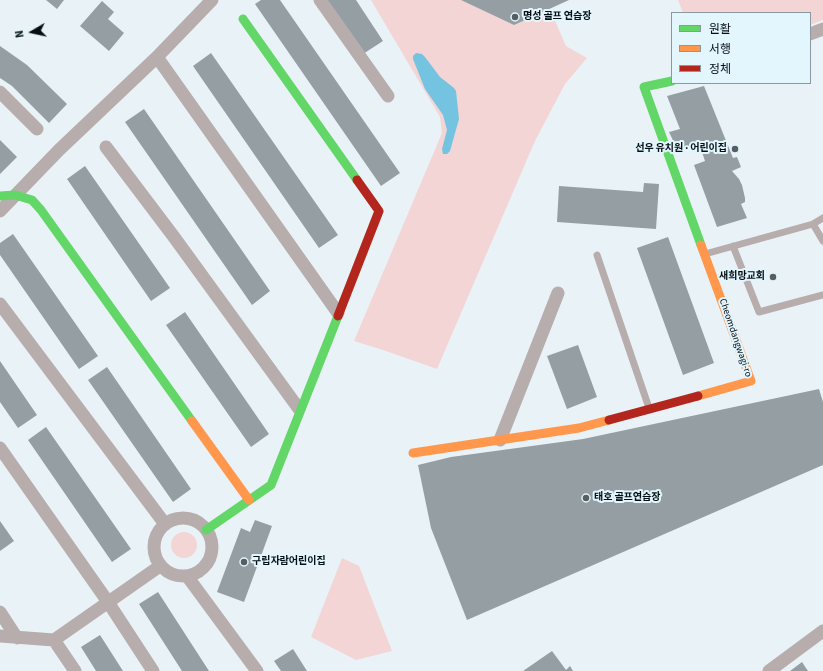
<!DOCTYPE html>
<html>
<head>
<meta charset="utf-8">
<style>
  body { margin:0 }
  #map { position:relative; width:823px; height:671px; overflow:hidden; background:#e9f3f7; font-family:"Source Sans 3","Noto Sans KR",sans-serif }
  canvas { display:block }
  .legend { position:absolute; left:671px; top:12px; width:140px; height:72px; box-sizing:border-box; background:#e3f5fd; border:1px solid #8a999f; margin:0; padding:5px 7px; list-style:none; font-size:12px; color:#050f13 }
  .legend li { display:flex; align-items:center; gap:8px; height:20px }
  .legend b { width:20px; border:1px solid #8a999f }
  .north { position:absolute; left:12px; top:12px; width:40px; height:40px; -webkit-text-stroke:3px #e3f5fd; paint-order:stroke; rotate:261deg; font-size:11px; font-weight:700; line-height:16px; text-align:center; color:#050f13 }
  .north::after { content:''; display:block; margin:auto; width:14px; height:18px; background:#050f13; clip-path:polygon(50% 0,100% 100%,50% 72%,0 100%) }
</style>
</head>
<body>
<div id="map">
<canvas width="823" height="671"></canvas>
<ul class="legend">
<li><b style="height:5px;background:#63d668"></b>원활</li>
<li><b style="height:5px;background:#ff974d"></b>서행</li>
<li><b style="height:5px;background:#b3261e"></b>정체</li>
</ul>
<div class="north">N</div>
</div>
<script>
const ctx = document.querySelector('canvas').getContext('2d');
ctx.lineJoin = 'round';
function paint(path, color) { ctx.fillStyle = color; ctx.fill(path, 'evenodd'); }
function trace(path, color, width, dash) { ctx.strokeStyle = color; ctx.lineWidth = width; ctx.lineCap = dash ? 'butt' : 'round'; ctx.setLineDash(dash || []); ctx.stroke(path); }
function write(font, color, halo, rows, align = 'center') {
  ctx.font = font + ' "Source Sans 3","Noto Sans KR",sans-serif'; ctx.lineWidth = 4; ctx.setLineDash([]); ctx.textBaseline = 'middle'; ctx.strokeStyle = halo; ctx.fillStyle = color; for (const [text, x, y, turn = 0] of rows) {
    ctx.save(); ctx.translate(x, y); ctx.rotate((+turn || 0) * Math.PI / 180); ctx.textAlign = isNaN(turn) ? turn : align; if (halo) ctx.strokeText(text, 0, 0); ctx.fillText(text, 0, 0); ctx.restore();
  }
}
const green = new Path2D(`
  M371 0H461L550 9 566 46 587 58 565 84 535 141 437 369 386 351 354 341 442 133 440 117Z
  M678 0H823V20L810 25V13H683Z
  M171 545a13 13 0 1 1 26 0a13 13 0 1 1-26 0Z
  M342 558 359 566 392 651 356 660 311 637Z`);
const water = new Path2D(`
  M416 53 422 54 425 57 440 77 454 88 456 91 459 119 450 151 447 154H443L442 149 447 130 443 115 425 89 413 59V56Z`);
const building = new Path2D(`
  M46 0H64L57 9Z
  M261 0H280L400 173 381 186 255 4Z
  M327 0H356L383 41 363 54Z
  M461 0H569L514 25Z
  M102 1 114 12 108 19 124 33 109 51 80 26Z
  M0 46 27 65 67 104 49 123 12 86 0 78Z
  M211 53 338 235 319 248 193 66Z
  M704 86 733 158 737 157 741 167 732 171 739 179 742 185 745 198V202L741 204 747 218 717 227 694 165 705 161 699 143 678 151 669 132 680 129 667 96Z
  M144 109 270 291 252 305 125 122Z
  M0 140 17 157 0 174Z
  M85 166 170 288 151 301 67 179Z
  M644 183 659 184 656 229 557 222 559 186 643 192Z
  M13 234 98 356 79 369 0 255V243Z
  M668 237 714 363 683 375 637 248Z
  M185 312 269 434 251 447 166 325Z
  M578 345 597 397 567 409 547 356Z
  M0 361 37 415 18 428 0 402Z
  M107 367 191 489 173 502 88 380Z
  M819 389 823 402V465L467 620 431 528 418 465 451 457 583 439Z
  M46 427 131 549 112 562 28 440Z
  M255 520 272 526 244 602 217 592 241 528 250 532Z
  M0 521 14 541 0 551Z
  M158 592 209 671H182L139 604Z
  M100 635 123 671H96L81 647Z
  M293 649 307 671H281L274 661Z
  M552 651 566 670 570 666 573 671H523Z
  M802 662 808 671H790Z`);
const lane = new Path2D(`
  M813 224 823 241
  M733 246 759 312 823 295
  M705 254 813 224 823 218
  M597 255 649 408`);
const street = new Path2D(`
  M320 0 388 96
  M810 34 823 29
  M157 57 338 313
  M0 92 37 129
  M106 147 174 237 299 409
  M0 211 59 150 157 57 212 0
  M0 304 165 524
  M500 440 558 293
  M0 448 108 602 153 671
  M154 547a29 29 0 1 1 58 0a29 29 0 1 1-58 0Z
  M187 576 257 671
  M0 612 17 638
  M0 636 54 640 160 566
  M54 640 75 671
  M769 671 823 631`);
const fast = new Path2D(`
  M243 19 357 180
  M672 81 644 87 701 245
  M0 196 15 195 32 200 41 210 192 421
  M206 530 271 485 338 316`);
const slow = new Path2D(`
  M698 396 751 381 701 245
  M192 421 249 500
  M413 453 579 428 609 420`);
const jam = new Path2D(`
  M338 316 379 211 357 180
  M609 420 698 396`);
const markers = [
  [515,17,4,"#555f63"],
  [735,149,4,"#555f63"],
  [773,277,4,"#555f63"],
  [586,498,4,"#555f63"],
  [244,562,4,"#555f63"]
];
const poiNames = [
  ["명성 골프 연습장",523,17],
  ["선우 유치원 · 어린이집",727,149,"right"],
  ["새희망교회",765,277,"right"],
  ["태호 골프연습장",594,498],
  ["구립자람어린이집",252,562]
];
const streetNames = [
  ["Cheomdangwagi-ro",735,338,71]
];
paint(green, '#f3d5d5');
paint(water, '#74c3e0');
paint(building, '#959fa3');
trace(lane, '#b8adad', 7);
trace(street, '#b8adad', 13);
trace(fast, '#63d668', 9);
trace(slow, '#ff974d', 9);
trace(jam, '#b3261e', 9);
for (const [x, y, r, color] of markers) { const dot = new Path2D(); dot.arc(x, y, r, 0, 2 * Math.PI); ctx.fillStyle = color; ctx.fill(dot); trace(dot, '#e3f5fd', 1.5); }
write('bold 10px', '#050f13', '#e3f5fd', poiNames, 'left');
write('10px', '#050f13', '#e3f5fd', streetNames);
</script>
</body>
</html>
